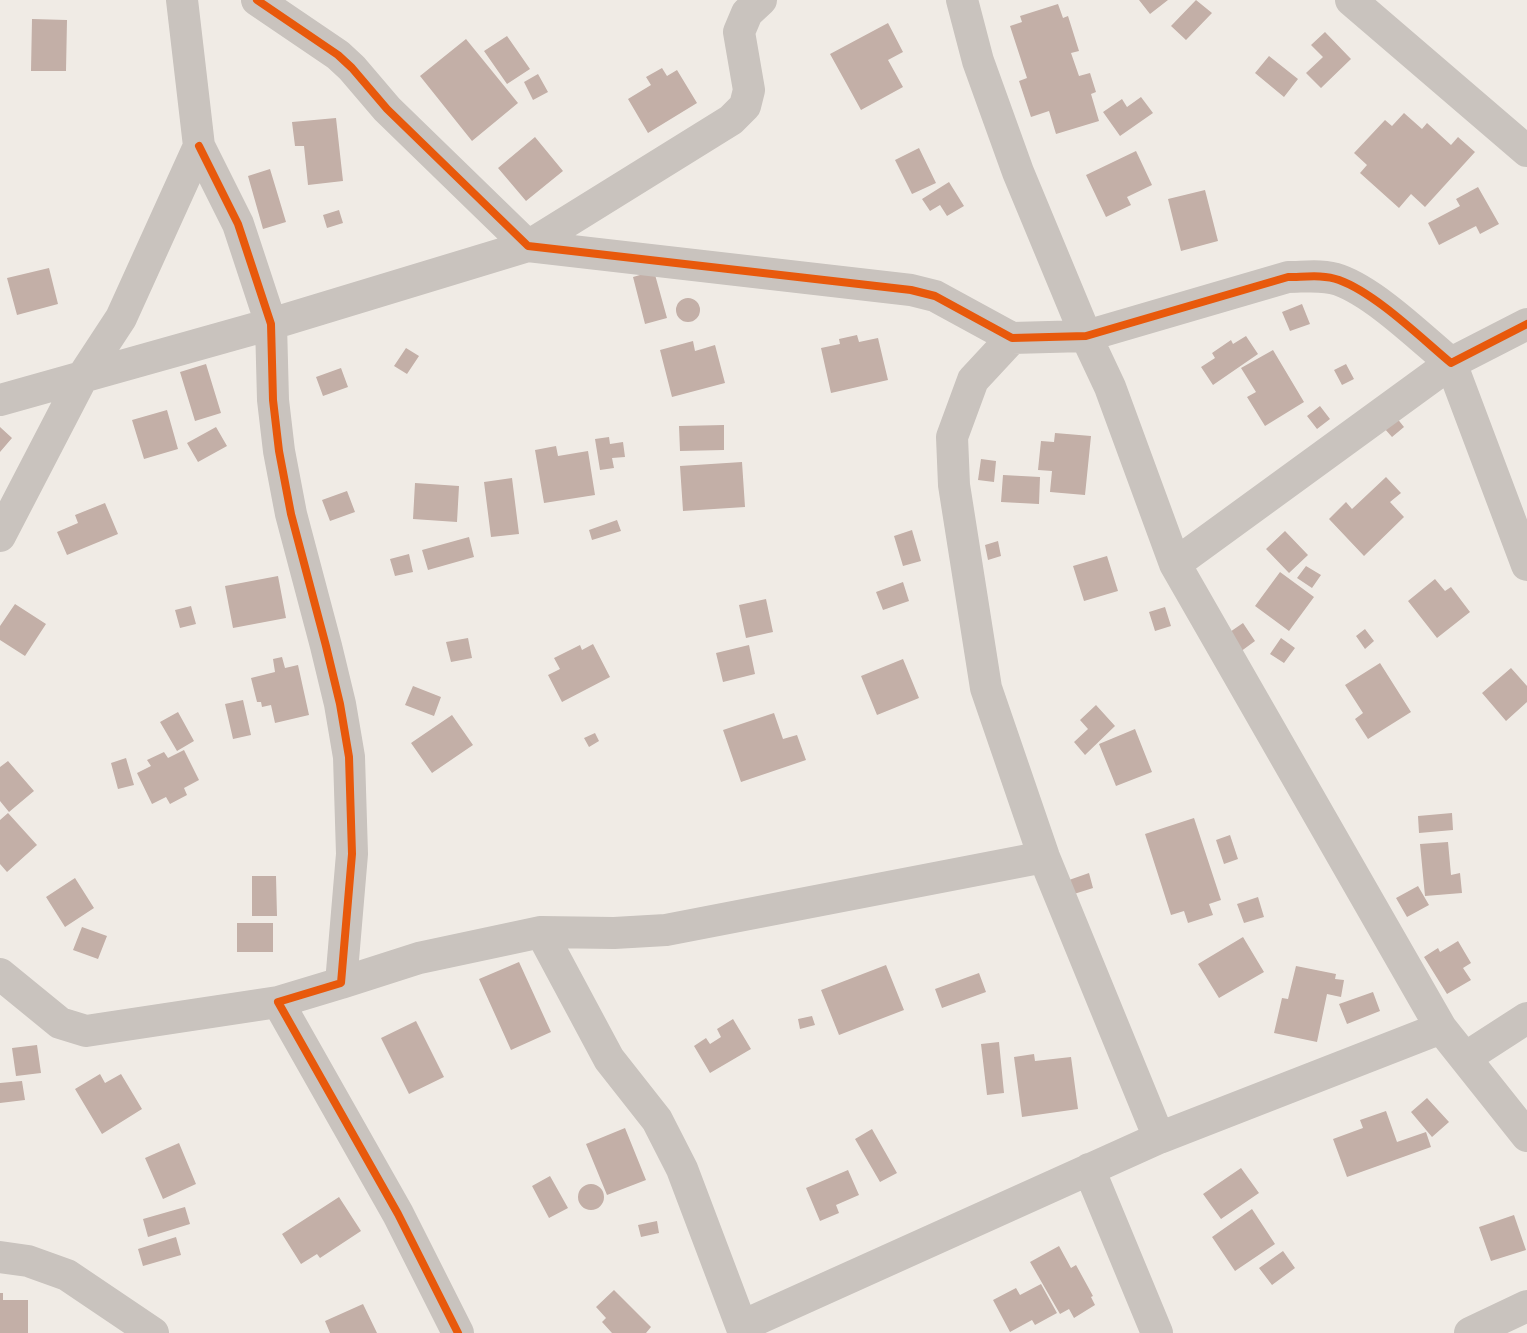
<!DOCTYPE html>
<html>
<head>
<meta charset="utf-8">
<style>
  body { margin:0 }
  canvas { display:block; background:#f0ebe5 }
</style>
</head>
<body>
<canvas width="1527" height="1333"></canvas>
<script>
const ctx = document.querySelector('canvas').getContext('2d');
ctx.lineJoin = 'round';
function paint(path, color) { ctx.fillStyle = color; ctx.fill(path, 'evenodd'); }
function trace(path, color, width, dash) { ctx.strokeStyle = color; ctx.lineWidth = width; ctx.lineCap = dash ? 'butt' : 'round'; ctx.setLineDash(dash || []); ctx.stroke(path); }
const building = new Path2D(`
  M1139 0H1168L1150 14Z
  M1196 0 1212 13 1186 40 1171 26Z
  M1058 4 1063 18 1068 16 1079 51 1071 53 1079 76 1090 73 1096 92 1091 94 1099 121 1056 134 1049 111 1031 117 1019 81 1027 78 1010 26 1022 22 1020 16Z
  M32 19 67 20 66 71H31Z
  M888 23 903 52 888 60 903 87 861 110 830 54Z
  M1325 32 1351 59 1321 88 1306 73 1323 57 1311 45Z
  M507 36 530 69 507 84 484 51Z
  M466 39 518 103 472 141 420 76Z
  M1269 56 1298 79 1284 97 1255 73Z
  M662 68 667 76 677 70 697 103 648 133 628 99 651 85 646 77Z
  M538 74 548 92 533 100 524 82Z
  M1141 97 1153 113 1120 136 1103 112 1122 99 1127 107Z
  M1404 113 1422 129 1427 123 1451 145 1458 137 1475 152 1425 207 1411 194 1399 208 1360 173 1367 165 1354 153 1385 120 1392 126Z
  M336 118 343 181 308 185 304 146H295L292 122Z
  M535 137 563 171 526 201 498 168Z
  M919 148 936 183 912 194 895 160Z
  M1136 151 1152 185 1127 197 1131 205 1106 217 1086 175Z
  M270 169 286 222 263 229 248 176Z
  M949 182 964 206 947 216 940 205 930 211 922 199Z
  M1478 187 1499 224 1480 234 1476 226 1439 245 1428 223 1460 206 1456 199Z
  M1205 190 1218 241 1181 251 1168 199Z
  M339 210 343 223 327 228 323 215Z
  M49 268 58 304 17 315 7 278Z
  M654 271 667 318 645 324 633 277Z
  M676 310a12 12 0 1 1 24 0a12 12 0 1 1-24 0Z
  M1302 304 1310 324 1290 331 1282 312Z
  M857 335 859 342 878 338 888 380 831 393 821 348 840 344 839 339Z
  M1246 336 1258 354 1213 385 1201 367 1215 358 1212 353 1231 340 1233 344Z
  M693 341 695 351 715 345 725 383 672 397 660 350Z
  M406 348 419 356 407 374 394 366Z
  M1273 350 1304 402 1265 426 1247 397 1256 392 1241 368Z
  M206 364 221 413 195 421 180 372Z
  M1346 364 1354 379 1342 385 1334 370Z
  M341 368 348 387 323 396 316 377Z
  M1320 406 1330 419 1317 429 1307 416Z
  M167 410 178 449 144 459 132 420Z
  M1396 417 1404 427 1392 437 1384 428Z
  M724 425V450L680 451 679 426Z
  M0 427 12 438 0 452Z
  M216 427 227 446 198 462 187 443Z
  M1055 433 1091 436 1085 495 1050 492 1052 471 1038 470 1041 441 1054 442Z
  M609 437 610 444 623 442 625 457 612 458 614 468 600 470 595 439Z
  M556 446 558 456 588 451 595 495 544 503 535 450Z
  M981 459 996 461 994 482 978 480Z
  M742 462 745 507 683 511 680 466Z
  M1003 475 1040 477 1039 504 1001 502Z
  M1386 477 1401 493 1390 502 1404 517 1364 556 1329 519 1346 502 1352 509Z
  M512 478 519 534 491 537 484 482Z
  M415 483 459 486 457 522 413 519Z
  M347 491 355 512 330 521 322 500Z
  M105 503 118 534 67 555 57 532 78 523 75 515Z
  M617 520 621 531 592 540 589 530Z
  M912 530 921 561 903 566 894 536Z
  M1285 531 1308 555 1289 573 1266 549Z
  M469 537 474 557 428 570 422 550Z
  M998 541 1001 556 988 560 985 545Z
  M409 554 413 572 395 576 390 559Z
  M1107 556 1118 591 1084 601 1073 566Z
  M1306 566 1321 575 1312 588 1297 578Z
  M1280 572 1314 597 1289 631 1255 606Z
  M278 576 286 618 233 628 225 586Z
  M1435 579 1445 591 1451 587 1470 612 1437 638 1408 601Z
  M903 582 909 601 883 610 876 592Z
  M766 599 773 632 746 638 739 605Z
  M15 604 46 624 25 656 0 640V626Z
  M191 606 196 624 180 628 175 610Z
  M1165 607 1171 626 1155 631 1149 612Z
  M1243 623 1255 641 1240 652 1227 634Z
  M1365 629 1374 641 1365 649 1356 636Z
  M468 638 472 658 451 662 446 642Z
  M1281 638 1295 648 1284 663 1270 654Z
  M593 644 610 677 562 702 548 675 560 669 554 658 580 645 582 650Z
  M749 645 755 674 723 682 716 653Z
  M282 657 285 668 298 665 309 715 275 723 271 705 262 707 261 702H257L251 678 275 672 273 659Z
  M903 659 919 698 877 715 861 676Z
  M1380 663 1411 712 1368 739 1355 719 1363 713 1345 685Z
  M1511 668 1527 686V702L1506 721 1482 693Z
  M413 686 441 697 434 716 405 705Z
  M243 700 251 735 233 739 225 704Z
  M1096 705 1115 726 1085 755 1074 742 1088 729 1080 720Z
  M178 712 194 741 177 751 160 722Z
  M774 713 783 739 797 735 806 760 741 782 723 730Z
  M452 715 473 745 432 773 411 743Z
  M1135 729 1152 772 1116 786 1099 744Z
  M595 733 599 741 589 747 584 738Z
  M184 750 199 780 184 788 187 795 170 804 166 797 152 804 137 773 151 766 147 760 164 752 168 758Z
  M126 758 134 785 118 789 111 763Z
  M8 761 34 791 9 812 0 801V767Z
  M8 813 37 845 7 872 0 864V820Z
  M1452 813 1453 830 1419 833 1418 816Z
  M1194 818 1221 900 1209 904 1213 915 1188 923 1184 911 1171 915 1145 834Z
  M1230 835 1238 859 1224 864 1216 840Z
  M1448 842 1451 875 1460 873 1462 893 1425 896 1420 844Z
  M1089 873 1093 888 1074 894 1069 880Z
  M252 876H276L277 916H252Z
  M75 878 94 908 65 927 46 897Z
  M1418 886 1429 905 1407 917 1396 898Z
  M1258 897 1264 917 1244 923 1237 904Z
  M237 923H273V952H237Z
  M82 927 107 936 98 959 73 950Z
  M1243 937 1264 972 1219 998 1198 964Z
  M1458 941 1471 963 1463 968 1471 980 1447 994 1424 957 1438 948 1440 952Z
  M519 962 551 1032 511 1050 479 979Z
  M886 965 904 1010 839 1035 821 990Z
  M1296 966 1336 974 1335 979 1344 980 1341 997 1327 994 1317 1042 1274 1033 1282 998 1288 999Z
  M979 973 986 992 942 1008 935 989Z
  M1373 992 1380 1011 1347 1024 1339 1004Z
  M812 1016 815 1025 800 1029 798 1019Z
  M733 1019 751 1049 710 1073 694 1046 706 1038 710 1044 721 1037 717 1029Z
  M416 1021 444 1077 409 1094 381 1038Z
  M999 1042 1004 1093 987 1095 981 1044Z
  M37 1045 41 1073 16 1076 12 1048Z
  M1034 1054 1035 1061 1071 1057 1078 1109 1022 1117 1014 1057Z
  M100 1074 105 1083 121 1074 142 1109 102 1134 75 1089Z
  M22 1081 25 1100 0 1103V1083Z
  M1427 1098 1449 1122 1432 1137 1411 1112Z
  M1386 1111 1397 1142 1426 1132 1431 1147 1347 1177 1333 1139 1363 1128 1360 1120Z
  M625 1128 646 1180 607 1195 586 1144Z
  M872 1129 897 1173 880 1182 855 1139Z
  M179 1143 196 1184 163 1199 145 1158Z
  M1241 1168 1259 1193 1221 1219 1203 1194Z
  M848 1170 859 1195 836 1205 839 1213 820 1221 806 1188Z
  M550 1176 568 1208 549 1218 532 1186Z
  M578 1197a13 13 0 1 1 26 0a13 13 0 1 1-26 0Z
  M339 1197 361 1231 320 1258 317 1254 301 1264 282 1234Z
  M185 1207 190 1224 148 1237 143 1219Z
  M1252 1209 1275 1244 1235 1271 1212 1237Z
  M1514 1215 1526 1250 1491 1261 1479 1227Z
  M657 1221 659 1233 641 1237 638 1225Z
  M176 1237 181 1255 143 1266 138 1249Z
  M1059 1246 1071 1268 1076 1265 1093 1296 1091 1297 1095 1305 1074 1318 1069 1309 1060 1314 1030 1262Z
  M1283 1251 1295 1268 1272 1285 1259 1268Z
  M1041 1284 1057 1313 1035 1325 1032 1320 1010 1332 993 1300 1016 1288 1020 1295Z
  M614 1290 651 1327 646 1333H612L602 1322 606 1318 596 1307Z
  M0 1293H3V1300H28V1333H0Z
  M363 1304 377 1333H330L325 1321Z`);
const street = new Path2D(`
  M257 0 338 55 352 68 387 109 528 246 911 290 935 296 1012 338 1086 336 1288 277C1304 277 1323 274 1339 280 1375 293 1420 337 1451 363L1527 324
  M962 0 978 61 1018 172 1086 336 1110 387 1175 564 1441 1028 1527 1136
  M1351 0 1527 151
  M199 146 238 224 271 324 273 400 279 451 291 514 326 646 340 704 349 757 352 854 341 983 278 1002 398 1214 458 1333
  M1012 338 973 380 952 437 954 485 986 688 1044 857 1159 1138
  M0 400 271 324 528 246 731 120 745 106 749 90 739 32 747 13 761 0
  M0 536 83 376 121 318 199 146 182 0
  M1175 564 1451 363 1527 565
  M541 932 609 1059 657 1120 682 1169 744 1333
  M0 974 60 1023 86 1031 278 1002
  M341 983 419 958 541 932 614 933 666 930 1044 857
  M1465 1058 1527 1018
  M1089 1169 1157 1333
  M0 1257 28 1261 67 1275 153 1333
  M742 1326 1159 1138 1441 1028
  M1470 1333 1527 1306`);
const cycleway = new Path2D(`
  M257 0 338 55 352 68 387 109 528 246 911 290 935 296 1012 338 1086 336 1288 277C1304 277 1323 274 1339 280 1375 293 1420 337 1451 363L1527 324
  M199 146 238 224 271 324 273 400 279 451 291 514 326 646 340 704 349 757 352 854 341 983 278 1002 398 1214 458 1333`);
paint(building, '#c3afa7');
trace(street, '#c9c3be', 32);
trace(cycleway, '#e8590c', 8);
</script>
</body>
</html>
